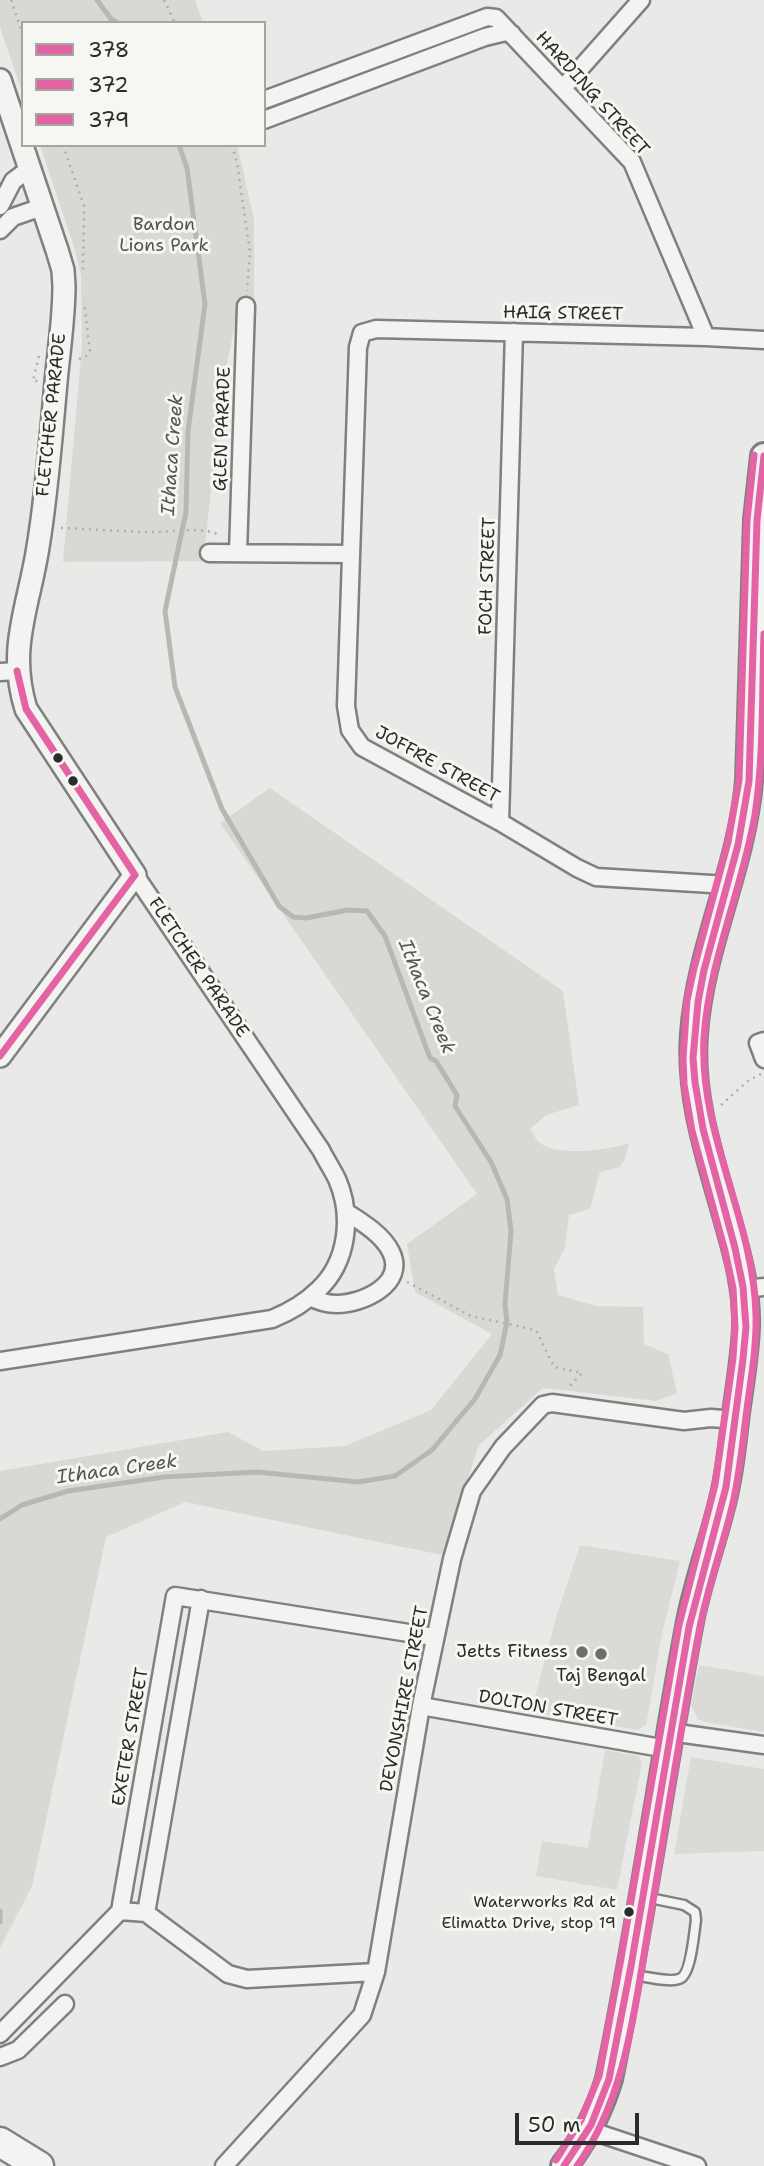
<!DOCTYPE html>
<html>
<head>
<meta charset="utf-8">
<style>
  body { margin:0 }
  #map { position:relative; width:764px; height:2166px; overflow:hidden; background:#e9e9e7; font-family:"Shantell Sans",sans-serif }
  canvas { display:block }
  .legend { position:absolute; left:21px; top:21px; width:245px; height:126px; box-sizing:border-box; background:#f6f6f2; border:2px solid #a5a5a2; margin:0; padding:9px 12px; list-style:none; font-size:21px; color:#2b2b2b }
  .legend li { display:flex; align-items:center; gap:14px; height:35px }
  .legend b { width:35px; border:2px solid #a5a5a2 }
  .scale { position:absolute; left:515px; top:2113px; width:124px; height:32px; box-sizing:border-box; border:4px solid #2b2b2b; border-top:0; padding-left:9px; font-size:21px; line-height:24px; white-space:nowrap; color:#2b2b2b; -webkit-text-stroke:5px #f6f6f2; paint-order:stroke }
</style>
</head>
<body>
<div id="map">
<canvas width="764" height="2166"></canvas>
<ul class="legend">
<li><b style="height:9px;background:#e463a4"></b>378</li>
<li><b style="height:9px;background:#e463a4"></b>372</li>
<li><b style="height:9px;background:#e463a4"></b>379</li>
</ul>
<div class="scale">50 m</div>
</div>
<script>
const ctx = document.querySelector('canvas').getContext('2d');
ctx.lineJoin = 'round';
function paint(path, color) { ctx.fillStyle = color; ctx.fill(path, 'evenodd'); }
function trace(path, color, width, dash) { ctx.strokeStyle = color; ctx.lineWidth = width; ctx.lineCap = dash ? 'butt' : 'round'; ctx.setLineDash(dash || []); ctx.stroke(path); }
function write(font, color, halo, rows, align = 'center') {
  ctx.font = font + ' "Shantell Sans",sans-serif'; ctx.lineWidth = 6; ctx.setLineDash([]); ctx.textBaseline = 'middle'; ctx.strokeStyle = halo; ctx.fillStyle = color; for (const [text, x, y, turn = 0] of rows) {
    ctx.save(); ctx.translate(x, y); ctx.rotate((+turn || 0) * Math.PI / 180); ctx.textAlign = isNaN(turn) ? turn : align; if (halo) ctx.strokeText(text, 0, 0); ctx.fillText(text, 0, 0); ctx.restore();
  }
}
const built = new Path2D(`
  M580 1545 680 1561 662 1634 646 1725 638 1730 531 1712 557 1614Z
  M699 1665 764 1676V1732L704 1722 698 1719 691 1705Z
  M605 1750 638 1756 642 1762 617 1890 536 1876 542 1841 588 1848Z
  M691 1757 764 1769V1851L674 1854Z`);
const green = new Path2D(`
  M0 0H195L203 23H23V95L0 27Z
  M40 145H237L254 219V305L238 307 223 386 203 561 63 562 82 345 81 276 75 250Z
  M270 788 563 991 579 1105 546 1115 530 1129C533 1133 536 1140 540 1143 558 1157 609 1150 629 1143L625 1159 620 1167 600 1172 590 1209 569 1215 565 1248 554 1269 558 1295 596 1306 643 1307 644 1344 668 1354 677 1393 656 1401 543 1388 479 1445 442 1555 185 1502 106 1537 32 1886 0 1948V1471L228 1432 263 1451 345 1446 431 1410 492 1334 415 1292 407 1244 477 1194 220 823Z`);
const stream = new Path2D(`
  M97 0 111 19 118 23
  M0 1519 22 1505 68 1491 164 1477 257 1472 358 1482 395 1476 432 1450 475 1399 500 1355 507 1322 505 1304 511 1231 507 1199 491 1162 455 1106 457 1095 436 1061 430 1058 385 936 367 911 348 910 306 918 293 917 279 906 222 809 175 687 165 611 186 512 188 431 205 304 187 168 179 145
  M0 1911V1922`);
const path = new Path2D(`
  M11 0 23 35
  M164 0 175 23
  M63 145 84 206 83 271
  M232 145 237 163 250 252 247 291
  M39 356 33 381H39
  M79 359 86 356 90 351 84 302
  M61 528C92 529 124 532 155 532 172 532 208 526 220 536
  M721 1105 748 1081 761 1074
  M407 1282 471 1316 536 1330 554 1367 582 1373 567 1389`);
const lane = new Path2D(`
  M633 1975C644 1976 669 1983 679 1979 691 1976 694 1933 696 1920L695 1912 684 1905 645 1897`);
const street = new Path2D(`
  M563 88 641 0
  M264 100 487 17 496 18 632 162 706 337
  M264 120 485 37 506 32 512 34
  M0 206 13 181 29 169
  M0 230 13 217 42 207
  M209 553 351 554
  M238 553 246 306
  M0 672 17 671
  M500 822 514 332
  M728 885 596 877 577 868 500 822 362 747 350 730 346 706 358 347 362 333 376 329 706 337 764 340
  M764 1041 758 1043 764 1059
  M744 1289 764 1287
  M311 1297C319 1302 327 1304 337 1304 362 1304 407 1284 391 1252 383 1235 362 1222 346 1212
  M0 1361 272 1319C289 1312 305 1303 318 1290 348 1262 353 1216 337 1179 332 1169 326 1160 321 1150L135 875
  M421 1706 667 1749
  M670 1732 764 1745
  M120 1911 175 1596 434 1637
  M146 1913 201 1599
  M146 1913 228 1974 247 1979 376 1972
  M0 2034 120 1911 146 1913
  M0 2057 18 2050 65 2004
  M589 2130 697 2166
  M224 2166 362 2015 376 1972 421 1706 452 1559 472 1491 503 1447 543 1405 552 1403 684 1421 711 1418 735 1420`);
const secondary = new Path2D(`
  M0 80 57 250 63 270 64 286C64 318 59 350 56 382 51 437 47 493 38 547 29 606 7 648 26 709L135 875 0 1056`);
const primary = new Path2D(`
  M564 2166C585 2139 599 2112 609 2079 640 1929 661 1777 689 1627 696 1587 710 1550 720 1511 729 1479 732 1446 736 1413 740 1384 745 1355 746 1327 747 1290 738 1257 728 1222 711 1160 689 1099 694 1034 700 947 742 867 749 781L757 520 764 456`);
const highway = new Path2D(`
  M0 2142 39 2166`);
const bus1 = new Path2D(`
  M17 671 26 709 135 875
  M0 1056 135 875
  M564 2166 591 2125 609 2079 631 1966 689 1627 726 1487 743 1359 746 1327 743 1287 735 1248 703 1129 695 1082 693 1058 698 1002 704 970 738 845 749 781 757 520 764 456`);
const bus2 = new Path2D(`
  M577 2166C628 2095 635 2003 650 1919 666 1824 681 1727 699 1632 707 1588 723 1546 733 1503 740 1472 743 1440 747 1409 751 1378 757 1347 756 1315 754 1220 699 1135 704 1038 709 961 742 890 755 815 764 756 762 694 764 634`);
const bus3 = new Path2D(`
  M556 2160 581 2120 599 2076 620 1964 679 1625 715 1485 733 1358 735 1327 733 1288 725 1251 692 1131 684 1084 683 1058 687 1000 694 968 728 842 739 780 747 520 754 455`);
const markers = [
  [58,758,6,"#2b2b2b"],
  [73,781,6,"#2b2b2b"],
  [582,1652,7,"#6e6e6d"],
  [601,1654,7,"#6e6e6d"],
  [629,1912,6,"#2b2b2b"]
];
const busNames = [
  ["Waterworks Rd at",616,1903],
  ["Elimatta Drive, stop 19",616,1924]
];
const streetNames = [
  ["HARDING STREET",592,94,48],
  ["HAIG STREET",563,314,1],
  ["FLETCHER PARADE",52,415,-84],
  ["GLEN PARADE",223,429,-88],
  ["FOCH STREET",488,576,-88],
  ["JOFFRE STREET",437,765,29],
  ["FLETCHER PARADE",198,968,56],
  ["DEVONSHIRE STREET",405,1699,-79],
  ["DOLTON STREET",548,1709,10],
  ["EXETER STREET",131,1737,-80]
];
const parkNames = [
  ["Bardon",164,225],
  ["Lions Park",164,246]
];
const poiNames = [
  ["Jetts Fitness",568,1652],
  ["Taj Bengal",601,1676,"center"]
];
const waterNames = [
  ["Ithaca Creek",173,455,-86],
  ["Ithaca Creek",426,997,68],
  ["Ithaca Creek",117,1470,-8]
];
paint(built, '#dadad7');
paint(green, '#d8d8d5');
trace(stream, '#b7b7b4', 5);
trace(lane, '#808080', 13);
trace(street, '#808080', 21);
trace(secondary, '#808080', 26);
trace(primary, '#808080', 30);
trace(highway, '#808080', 33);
trace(path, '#aeaead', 2.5, [2, 5]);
trace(lane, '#f3f3f1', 8);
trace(street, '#f3f3f1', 16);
trace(secondary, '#f3f3f1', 21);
trace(primary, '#f3f3f1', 24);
trace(highway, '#f3f3f1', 28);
trace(bus1, '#e463a4', 7);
trace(bus2, '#e463a4', 7);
trace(bus3, '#e463a4', 7);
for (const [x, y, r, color] of markers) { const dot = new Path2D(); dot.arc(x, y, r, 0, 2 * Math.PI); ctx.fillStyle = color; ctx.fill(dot); trace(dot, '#f6f6f2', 2.5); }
write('16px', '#2b2b2b', '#f6f6f2', busNames, 'right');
write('18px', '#2b2b2b', '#f6f6f2', streetNames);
write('18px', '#535352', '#f6f6f2', parkNames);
write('18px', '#2b2b2b', '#f6f6f2', poiNames, 'right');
write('italic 19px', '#545453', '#f6f6f2', waterNames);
</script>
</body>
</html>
